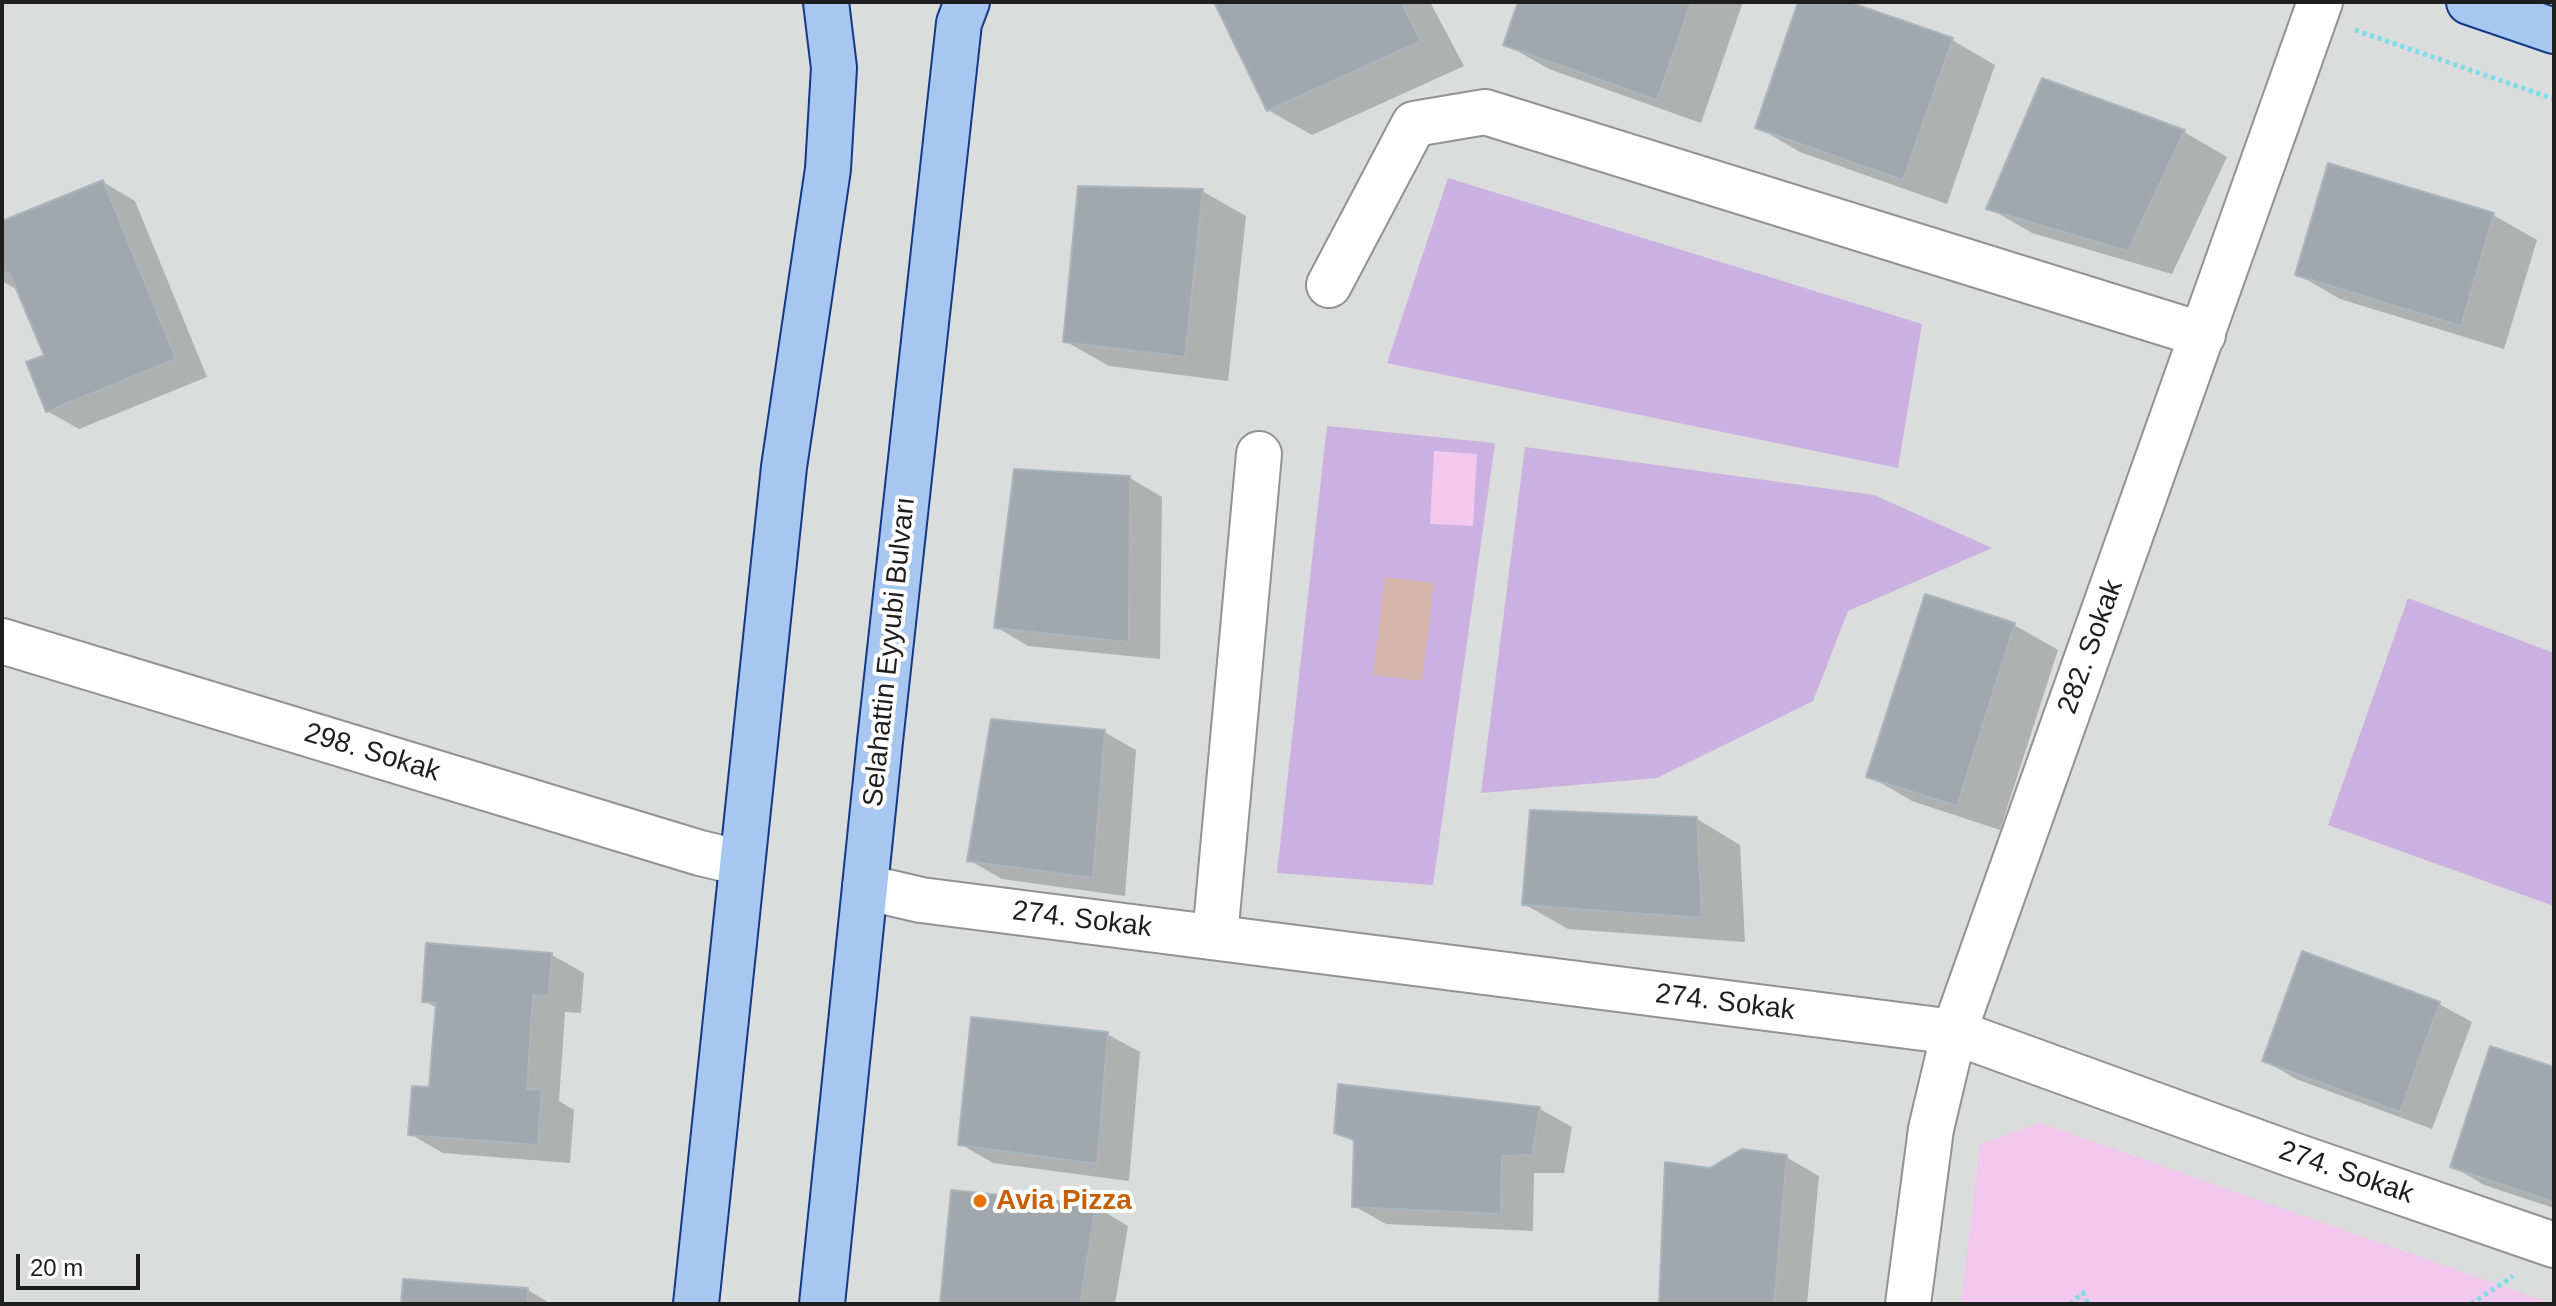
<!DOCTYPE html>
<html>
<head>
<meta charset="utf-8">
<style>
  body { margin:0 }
  #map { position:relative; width:2556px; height:1306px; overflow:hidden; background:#e5e8ee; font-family:Arial,sans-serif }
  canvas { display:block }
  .frame { position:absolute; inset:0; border:4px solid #1e1e1e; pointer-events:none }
  .scale { position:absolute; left:16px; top:1254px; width:124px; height:36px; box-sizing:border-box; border:4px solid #1e1e1e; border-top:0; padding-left:10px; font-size:24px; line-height:28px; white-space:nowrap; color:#1e1e1e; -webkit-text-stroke:6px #fff; paint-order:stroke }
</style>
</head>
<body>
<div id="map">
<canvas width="2556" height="1306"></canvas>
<div class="frame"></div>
<div class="scale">20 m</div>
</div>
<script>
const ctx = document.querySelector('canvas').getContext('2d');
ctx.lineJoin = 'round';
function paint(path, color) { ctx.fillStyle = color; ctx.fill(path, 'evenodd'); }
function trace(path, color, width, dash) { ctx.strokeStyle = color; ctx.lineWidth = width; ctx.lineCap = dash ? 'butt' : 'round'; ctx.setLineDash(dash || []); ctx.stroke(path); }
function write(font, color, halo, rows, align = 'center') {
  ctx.font = font + ' Arial,sans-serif'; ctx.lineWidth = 8; ctx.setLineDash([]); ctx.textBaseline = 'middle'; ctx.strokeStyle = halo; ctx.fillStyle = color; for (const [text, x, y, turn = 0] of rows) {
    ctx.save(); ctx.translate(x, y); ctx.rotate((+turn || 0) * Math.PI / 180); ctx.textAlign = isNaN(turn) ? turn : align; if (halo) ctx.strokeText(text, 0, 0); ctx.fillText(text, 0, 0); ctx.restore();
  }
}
const residential = new Path2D(`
  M2 2H2554V1304H2Z`);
const grass = new Path2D(`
  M1448 178 1922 324 1898 468 1387 363Z
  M1327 426 1495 443 1433 885 1277 873Z
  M1525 447 1874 495 1992 548 1848 611 1813 701 1657 778 1481 793Z
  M2408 598 2554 653V906L2328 825Z`);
const park = new Path2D(`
  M1434 451 1477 454 1473 526 1430 524Z
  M2040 1123 2553 1304H1961L1980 1144Z`);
const water = new Path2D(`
  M1385 577 1434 583 1422 681 1373 675Z`);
const shadow = new Path2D(`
  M1224 2H1430L1464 66 1312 135 1268 110Z
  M1520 2H1743L1701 123 1549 69 1505 44Z
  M1801 2H1843L1952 40 1995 65 1947 204 1800 152 1757 127Z
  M2184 132 2227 157 2172 274 2032 233 1989 208Z
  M2330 165 2493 215 2537 240 2504 349 2340 299 2297 274Z
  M103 182 135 201 207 377 79 429 47 411 46 357 19 291 2 281V223Z
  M1202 191 1246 216 1228 381 1109 366 1065 341Z
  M1130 478 1162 497 1160 659 1028 646 996 627Z
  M2014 625 2058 650 2000 830 1912 801 1869 776Z
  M1104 732 1136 750 1125 896 1002 879 969 860Z
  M1697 819 1740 845 1745 942 1568 929 1524 904Z
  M552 955 584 973 581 1013 565 1012 559 1101 574 1110 570 1163 443 1153 410 1134 431 1090 437 1008 424 1001Z
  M2439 1004 2472 1022 2432 1129 2296 1079 2264 1060Z
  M1107 1034 1140 1052 1129 1181 993 1163 960 1144Z
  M2554 1069V1208L2484 1185 2452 1166Z
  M1340 1086 1540 1109 1572 1127 1564 1173H1534L1533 1231 1386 1224 1354 1206 1356 1143 1336 1132Z
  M1786 1157 1819 1176 1807 1304H1661L1710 1170Z
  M1096 1207 1128 1226 1115 1304H942Z
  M404 1281 528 1290 551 1304H403Z`);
const building = new Path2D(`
  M1219 2H1401L1421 41 1267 111 1215 4Z
  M1518 2H1691L1657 100 1503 45Z
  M1798 2H1849L1953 38 1903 180 1755 128Z
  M2042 78 2185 130 2128 251 1986 209Z
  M2328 163 2494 213 2461 326 2295 275Z
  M103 180 176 359 46 412 26 362 44 355 9 272 2 275V221Z
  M1078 186 1203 189 1185 357 1063 342Z
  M1014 469 1130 476 1129 642 994 628Z
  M1925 594 2015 623 1957 806 1866 777Z
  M991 719 1105 730 1093 878 967 861Z
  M1530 810 1697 817 1702 918 1522 905Z
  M426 943 552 953 549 996 533 995 527 1089 542 1090 538 1145 408 1135 412 1086 429 1087 436 1003 422 1002Z
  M2302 951 2440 1002 2400 1112 2262 1061Z
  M971 1017 1108 1032 1097 1164 958 1145Z
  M2490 1046 2554 1067V1202L2450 1167Z
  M1338 1084 1540 1107 1532 1155 1502 1156 1501 1214 1352 1207 1354 1140 1334 1133Z
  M1742 1149 1787 1155 1774 1304H1659L1665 1162 1710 1168Z
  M951 1190 1096 1205 1080 1304H940Z
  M403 1279 528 1288 527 1304H401Z`);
const path = new Path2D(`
  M2355 30 2554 99
  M2070 1304 2083 1293 2088 1304
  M2471 1304 2513 1276`);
const minor = new Path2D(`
  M1329 285 1414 124 1485 112 2203 335
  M2 641 700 853 742 863
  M865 887 921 900 1954 1032 2293 1155 2554 1245
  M1215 937 1259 454
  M1908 1304 1931 1129 1954 1032 2320 2`);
const major = new Path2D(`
  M2469 2 2554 31
  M696 1304 784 467 828 169 834 68 826 2
  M822 1304 880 741 959 23 967 2`);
const markers = [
  [980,1201,8,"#e8710a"]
];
const streetNames = [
  ["282. Sokak",2091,647,-70],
  ["Selahattin Eyyubi Bulvarı",890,652,-84],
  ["298. Sokak",372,753,17],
  ["274. Sokak",1082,920,7],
  ["274. Sokak",1725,1003,7],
  ["274. Sokak",2346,1173,19]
];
const foodNames = [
  ["Avia Pizza",996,1201]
];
paint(residential, '#dbdcdc');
paint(grass, '#cab1e2');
paint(park, '#f3c8ef');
paint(water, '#d6b5ab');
paint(shadow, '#0003');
paint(building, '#a1a7ac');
trace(building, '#aab5be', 2);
trace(minor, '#929292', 48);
trace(major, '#123886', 48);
trace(path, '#7cdde9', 5, [4, 4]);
trace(minor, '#fff', 44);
trace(major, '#a8c7f0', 44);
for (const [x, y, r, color] of markers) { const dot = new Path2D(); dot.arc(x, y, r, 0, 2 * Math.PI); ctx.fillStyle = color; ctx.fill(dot); trace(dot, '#fff', 3); }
write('28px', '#1e1e1e', '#fff', streetNames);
write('bold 28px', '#c56008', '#fff', foodNames, 'left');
</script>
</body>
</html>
